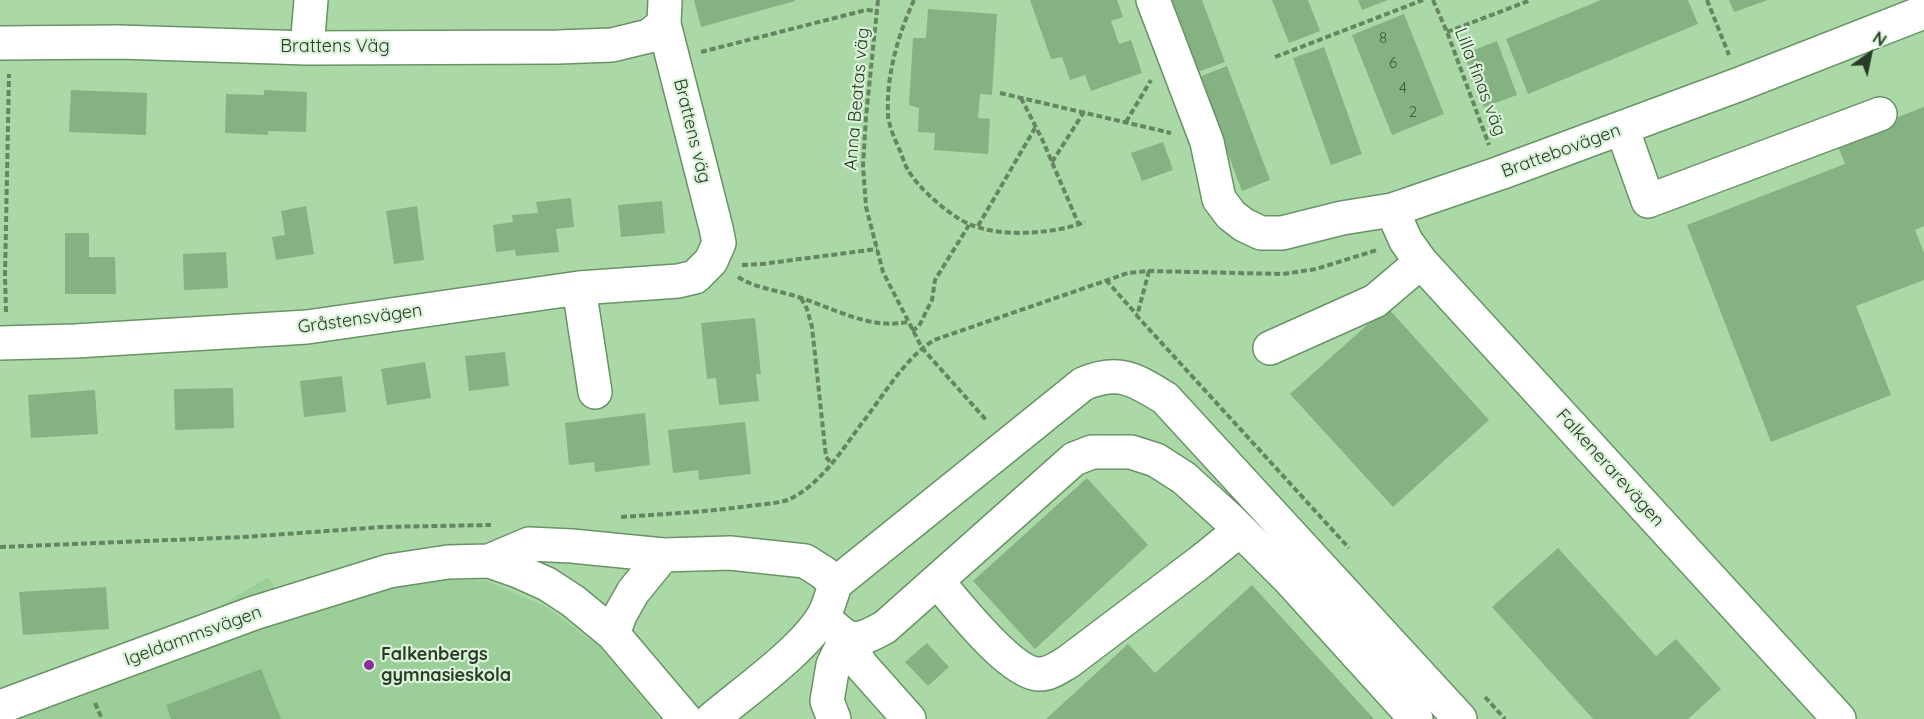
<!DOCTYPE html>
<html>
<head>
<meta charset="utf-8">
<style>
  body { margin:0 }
  #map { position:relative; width:1924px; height:719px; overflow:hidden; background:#aad9a7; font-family:Quicksand,sans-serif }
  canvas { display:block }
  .north { position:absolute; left:1840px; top:24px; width:60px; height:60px; -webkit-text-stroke:4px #dbf3d9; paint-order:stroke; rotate:33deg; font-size:16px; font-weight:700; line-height:24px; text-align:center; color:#283b27 }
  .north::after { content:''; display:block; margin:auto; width:21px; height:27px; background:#283b27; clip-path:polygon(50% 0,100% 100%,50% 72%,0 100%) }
</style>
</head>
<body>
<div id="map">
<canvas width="1924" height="719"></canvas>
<div class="north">N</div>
</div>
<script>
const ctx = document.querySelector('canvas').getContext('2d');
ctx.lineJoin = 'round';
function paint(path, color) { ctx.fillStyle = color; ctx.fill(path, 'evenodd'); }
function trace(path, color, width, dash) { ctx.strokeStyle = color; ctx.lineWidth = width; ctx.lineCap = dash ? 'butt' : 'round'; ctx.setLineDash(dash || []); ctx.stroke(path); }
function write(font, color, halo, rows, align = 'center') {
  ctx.font = font + ' Quicksand,sans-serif'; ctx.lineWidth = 4.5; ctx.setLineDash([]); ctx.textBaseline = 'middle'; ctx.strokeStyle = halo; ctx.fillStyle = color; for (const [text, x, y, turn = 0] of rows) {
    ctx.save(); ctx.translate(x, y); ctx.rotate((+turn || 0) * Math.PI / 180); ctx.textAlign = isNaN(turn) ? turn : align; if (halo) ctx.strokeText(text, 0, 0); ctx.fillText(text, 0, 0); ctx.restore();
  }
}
const built = new Path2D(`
  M268 577 290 610 419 579 487 581 546 607 600 647 660 719H3L94 683Z`);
const building = new Path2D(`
  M694 0H795V1L701 27Z
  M1030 0H1117L1123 17 1111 21 1119 44 1131 40 1142 73 1091 91 1085 75 1070 80 1062 57 1051 59Z
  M1171 0H1202L1225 62 1198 72Z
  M1272 0H1308L1320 31 1289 43Z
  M1358 0H1388L1362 10Z
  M1601 0H1688L1698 24 1528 94 1506 39Z
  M1729 0H1768L1734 12Z
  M928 9 997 14 992 95 980 94 978 118 990 119 988 154 934 150 935 133 918 132 919 108 909 105 913 38H926Z
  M1404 14 1444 114 1392 135 1352 35Z
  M1497 41 1517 95 1484 107 1464 54Z
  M1324 47 1362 154 1331 165 1293 58Z
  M1227 66 1270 180 1242 191 1199 77Z
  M71 90 147 93 146 135 69 132Z
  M264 90 307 92 306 132 268 131V135L225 133 226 94 264 95Z
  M1924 107V226L1915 230 1924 253V280L1856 306 1891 395 1771 442 1687 225 1845 164 1836 141Z
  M1163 142 1173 170 1142 181 1131 153Z
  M571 198 574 227 556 229 559 252 516 256 515 250 496 252 493 225 513 222 512 215 538 213 536 202Z
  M662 201 665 233 621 237 618 205Z
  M306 206 314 254 276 260 272 237 285 235 281 211Z
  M417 206 424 260 394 264 386 211Z
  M65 233H89V257H115L116 294H65Z
  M226 252 228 288 184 290 183 254Z
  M1387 307 1489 420 1393 507 1290 394Z
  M755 318 761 374H756L759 401 719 405 716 378 707 379 701 323Z
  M505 352 509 386 469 391 465 356Z
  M425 362 431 398 387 405 381 369Z
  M342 376 346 412 304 417 300 381Z
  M233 388 234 428 175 430 174 389Z
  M95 390 98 434 31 438 28 395Z
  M645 413 650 465 595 472 594 462 569 465 565 423Z
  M745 422 751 474 699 480 698 470 673 473 668 430Z
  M1087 478 1148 545 1035 649 973 581Z
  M1558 548 1656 656 1676 639 1721 689 1688 719H1593L1492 607Z
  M1252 585 1374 719H1046L1128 644 1155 673Z
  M106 587 109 629 23 635 19 592Z
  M927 643 949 667 928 686 905 662Z
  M261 669 281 719H171L166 705Z`);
const path = new Path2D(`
  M878 0 866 117 863 166 866 207 877 249 883 272 922 348 987 421
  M914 0C898 35 886 76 888 115 889 127 896 142 901 153 903 159 905 165 908 170 918 188 950 216 969 224 1000 238 1054 234 1085 222
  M1433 0 1447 32 1489 145
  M1707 0 1729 55
  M1447 32 1531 0
  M701 52 866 10 878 11
  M1275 57 1423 0
  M1000 93 1171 133
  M1021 98 1042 139 1079 225
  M1126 122 1151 80
  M1052 162 1084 112
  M978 226 1035 128
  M742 265 762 264 877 249
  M1149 271 1137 316 1349 548
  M738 277C755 288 776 290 795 296 832 307 868 330 908 322
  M1106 280 1137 315
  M801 298 807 309 812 327 826 457 832 464
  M6 312 5 276 9 74
  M912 331 919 326 932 300 935 280 969 225
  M621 517C664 514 706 512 749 506 762 504 778 504 790 499 822 483 842 450 862 423 884 395 904 359 934 340L1128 273 1149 271 1283 274 1316 269 1377 250
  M0 547 244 537 382 527 491 525
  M1485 697 1505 719
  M95 703 102 719`);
const minor = new Path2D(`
  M1153 0 1207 142 1219 199 1231 215 1244 225 1261 233H1282L1342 218 1392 210 1500 173 1740 84 1924 12
  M0 43 119 42 307 48 558 47 612 45 649 36 664 24
  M307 48 311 0
  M1622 128 1648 201 1880 114
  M1392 210 1406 241 1421 262 1839 719
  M579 288 595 392
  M0 343 75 341 307 327 579 288 678 281 695 277 711 261 719 243 716 228 664 24 665 0
  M1270 348 1375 301 1421 262
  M489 561 529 544 572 546 663 555 730 553 805 561 824 573 835 584
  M937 581C957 604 1009 672 1038 674 1049 675 1059 667 1068 662L1199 563 1240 530
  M823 617C849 641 851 646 885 627L1074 459 1092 452H1131L1156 460 1184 478 1228 518 1288 578 1416 719
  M613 634 620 615 633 592 663 555
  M846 638 861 665 909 719
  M0 707 254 613 389 571 448 562 489 561 518 571 547 584 573 601 613 634 685 719
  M712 719C744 692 804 650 824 615 829 605 832 595 835 584L1083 384C1119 369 1134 379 1165 398L1460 719
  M834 719 827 701 833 665 846 638`);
const markers = [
  [369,665,6,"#8e2f99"]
];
const numberNames = [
  ["8",1383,38],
  ["6",1393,63],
  ["4",1403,88],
  ["2",1413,112]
];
const streetNames = [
  ["Brattens Väg",335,47],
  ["Lilla finas väg",1480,82,69],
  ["Anna Beatas väg",857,99,-85],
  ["Brattens väg",692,131,76],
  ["Brattebovägen",1561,151,-20],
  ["Gråstensvägen",360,319,-8],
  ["Falkenerarevägen",1610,468,48],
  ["Igeldammsvägen",193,636,-20]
];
const poiNames = [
  ["Falkenbergs",381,655],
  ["gymnasieskola",381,676]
];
paint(built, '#9bce98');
paint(building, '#85b282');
trace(minor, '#689465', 36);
trace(path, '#658563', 4, [6, 3]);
trace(minor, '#fff', 33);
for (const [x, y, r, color] of markers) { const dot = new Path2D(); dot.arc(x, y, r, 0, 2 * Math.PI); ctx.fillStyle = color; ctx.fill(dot); trace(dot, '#dbf3d9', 2); }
write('15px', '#3f593e', null, numberNames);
write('18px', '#283b27', '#dbf3d9', streetNames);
write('bold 18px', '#283b27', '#dbf3d9', poiNames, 'left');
</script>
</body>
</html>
